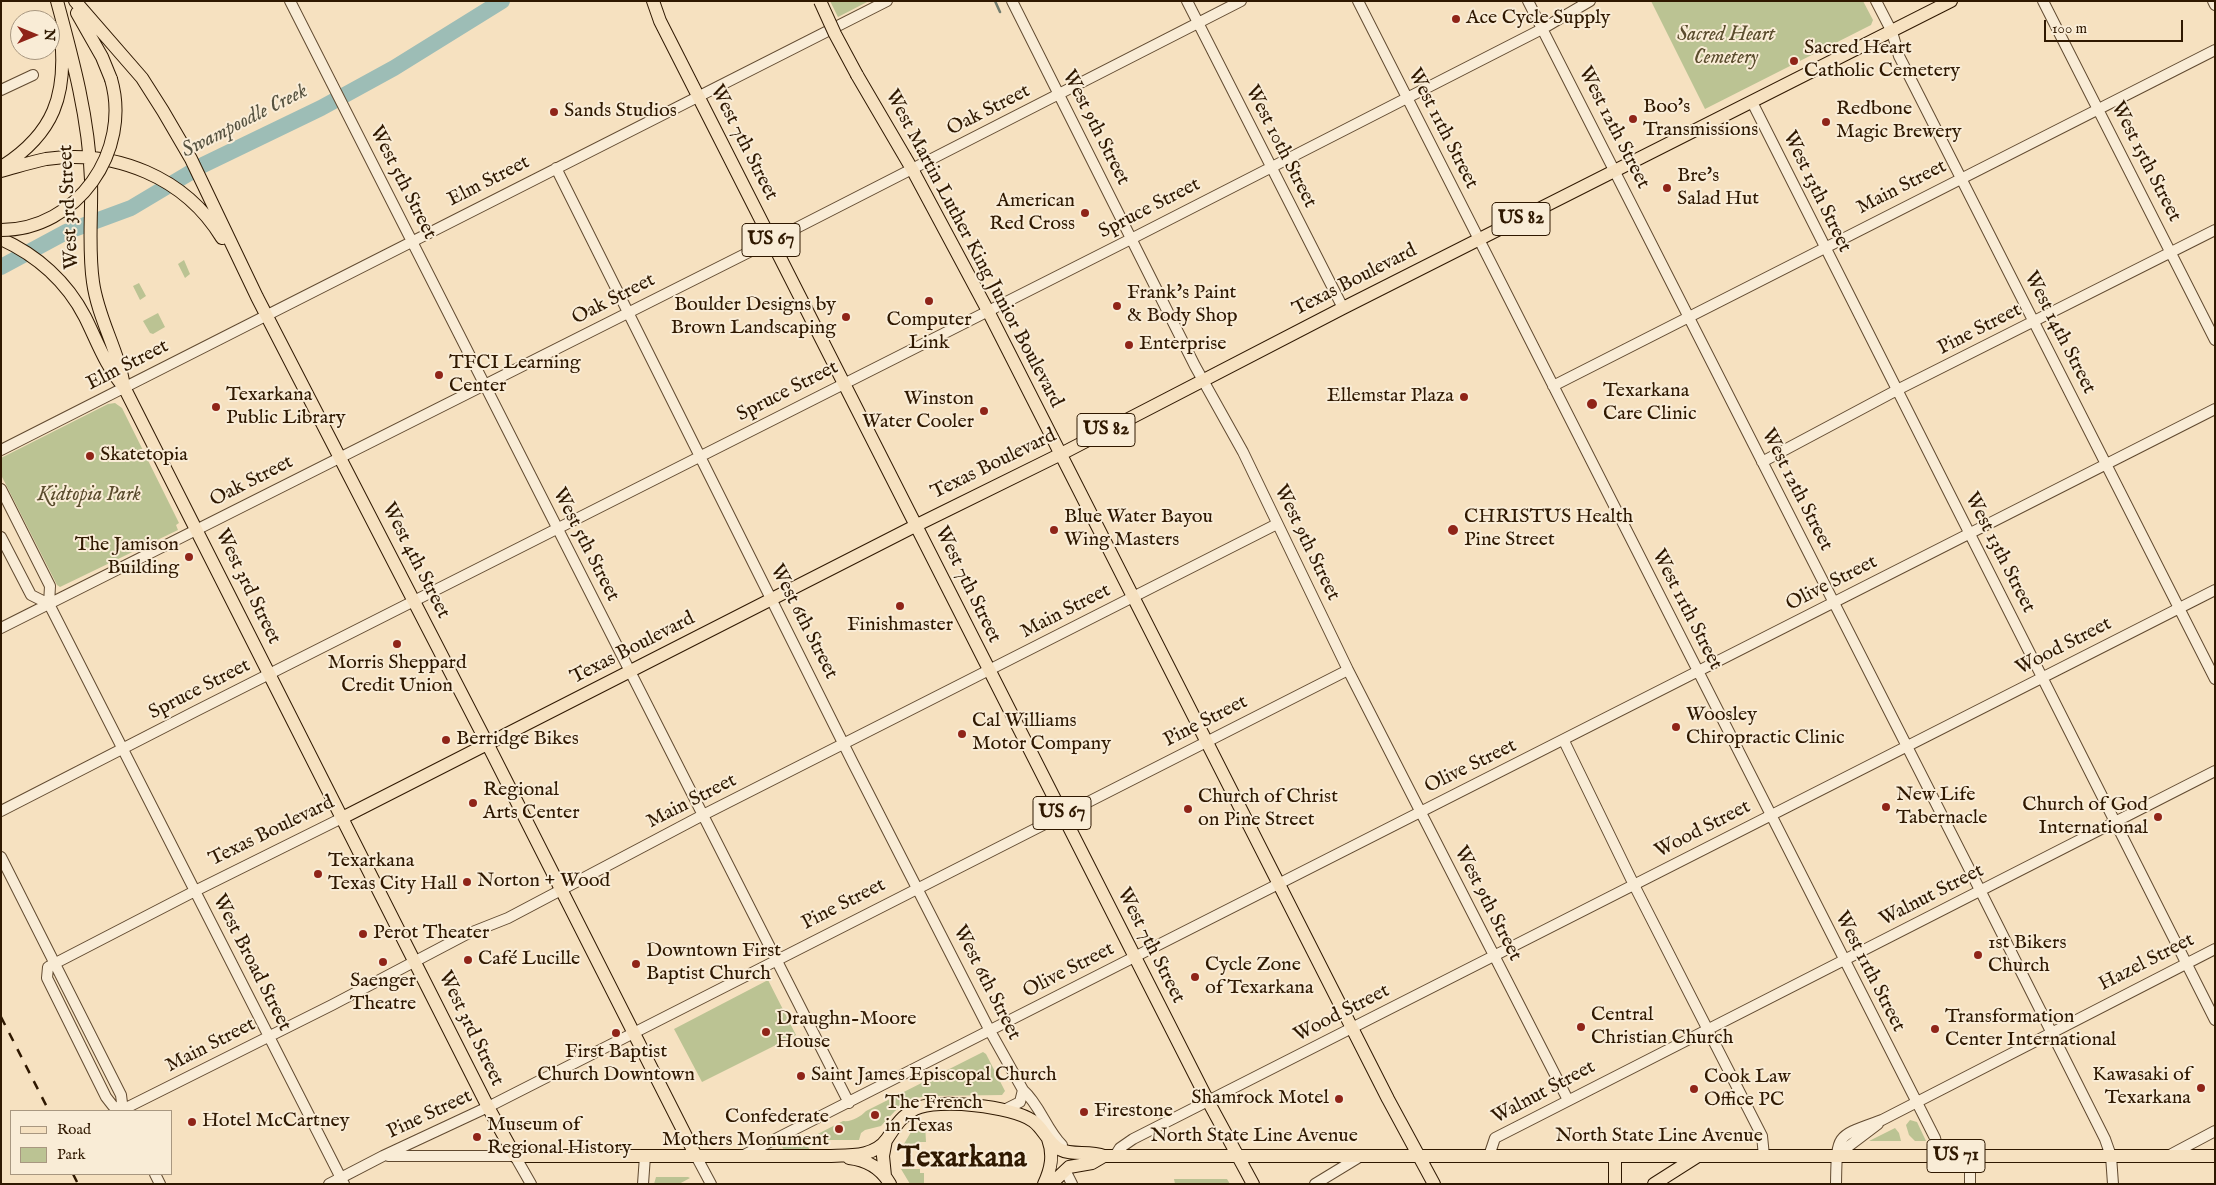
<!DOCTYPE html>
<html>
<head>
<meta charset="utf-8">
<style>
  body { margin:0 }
  #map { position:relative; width:2216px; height:1185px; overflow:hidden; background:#f6e1c0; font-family:"IM FELL English",serif }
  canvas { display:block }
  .frame { position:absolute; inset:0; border:2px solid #2f1800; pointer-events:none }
  .legend { position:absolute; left:10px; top:1110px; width:162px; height:65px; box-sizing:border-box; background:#f9ecd6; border:1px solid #a89780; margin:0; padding:6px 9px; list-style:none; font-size:15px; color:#2f1800 }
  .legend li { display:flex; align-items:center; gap:10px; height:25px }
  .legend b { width:25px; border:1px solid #a89780 }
  .north { position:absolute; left:10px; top:10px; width:50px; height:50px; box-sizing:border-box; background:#f9ecd6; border:1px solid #a89780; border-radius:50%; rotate:90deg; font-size:14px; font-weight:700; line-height:20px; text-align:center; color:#2f1800 }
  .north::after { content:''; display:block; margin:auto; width:18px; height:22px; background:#8f2418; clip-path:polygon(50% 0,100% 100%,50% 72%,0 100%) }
  .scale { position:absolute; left:2044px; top:20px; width:139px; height:22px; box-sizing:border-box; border:2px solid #2f1800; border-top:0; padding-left:6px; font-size:15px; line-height:18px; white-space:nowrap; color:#2f1800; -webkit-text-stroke:4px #f9ecd6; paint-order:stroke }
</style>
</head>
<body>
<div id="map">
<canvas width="2216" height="1185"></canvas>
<div class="frame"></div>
<ul class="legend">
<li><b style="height:6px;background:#f6e1c0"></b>Road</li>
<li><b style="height:14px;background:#bbc393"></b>Park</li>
</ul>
<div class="north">N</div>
<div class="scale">100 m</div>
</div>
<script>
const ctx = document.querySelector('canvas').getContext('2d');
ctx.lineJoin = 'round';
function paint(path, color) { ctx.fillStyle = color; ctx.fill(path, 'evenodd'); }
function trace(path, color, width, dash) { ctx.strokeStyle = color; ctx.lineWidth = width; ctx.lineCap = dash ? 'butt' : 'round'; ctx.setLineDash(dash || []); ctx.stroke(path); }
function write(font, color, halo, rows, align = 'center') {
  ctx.font = font + ' "IM FELL English",serif'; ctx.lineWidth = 4; ctx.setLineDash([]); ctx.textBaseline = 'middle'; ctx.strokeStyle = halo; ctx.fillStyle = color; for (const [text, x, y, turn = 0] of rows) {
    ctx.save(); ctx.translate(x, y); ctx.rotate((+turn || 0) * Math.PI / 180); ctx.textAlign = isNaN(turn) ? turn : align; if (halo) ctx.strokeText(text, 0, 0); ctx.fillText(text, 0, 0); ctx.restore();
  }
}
const green = new Path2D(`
  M830 1H869L838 17Z
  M1651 1H1863L1873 20 1871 25 1705 109Z
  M184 260 190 274 185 278 178 264Z
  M139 283 146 296 140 300 133 286Z
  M158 313 165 327 153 334 150 333 143 321Z
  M115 403 122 408 179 523 176 525 178 530 60 587 57 585 1 475V458L108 404Z
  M768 980 796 1035 702 1082 674 1029Z
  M983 1052 986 1054 1005 1091 1002 1095 929 1096 916 1098 895 1111 881 1126 865 1130 861 1133 859 1140H806L843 1121C852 1122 860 1117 866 1111Z
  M1910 1120 1917 1122 1926 1141H1915L1909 1135 1906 1125Z
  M925 1124 926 1142H920V1149H901L911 1132Z
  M1895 1128 1899 1133 1901 1141H1869Z
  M799 1135 802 1137 801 1143 807 1145 810 1150 785 1151 782 1147 783 1143Z
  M901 1169H920V1173H924V1184H910Z
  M656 1177H688L690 1178 679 1184H654Z
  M1174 1179H1227L1230 1184H1175Z`);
const stream = new Path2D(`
  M995 1 1000 12`);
const river = new Path2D(`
  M1 267 66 232 131 208 203 165 321 108 394 68 502 1`);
const minor = new Path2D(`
  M290 1 849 1103
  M1012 1 1195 366 1243 452 1348 670 1568 1100
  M1187 1 1343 308
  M1358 1 1935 1138 1940 1156
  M1528 1 1980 890 2105 1139 2111 1156 2113 1184
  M1876 1 1892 32 1899 56 2215 679
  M2043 1 2215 340
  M2213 1 2215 5
  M1 90 33 75
  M1752 102 2215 1020
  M556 168 853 763 990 1031 1023 1090C1040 1105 1046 1129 1062 1145
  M1553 386 2215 50
  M1 450 887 1
  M1762 462 1897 390 2215 230
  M1 489 50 586 49 604 344 1184
  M1 537 31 595 49 604
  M1 628 771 241 1241 1
  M1564 741 1634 885 1762 1136 1764 1156
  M1 811 196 711 1131 239 1542 29 1590 1
  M1 857 121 1095 123 1111
  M1006 1109 1020 1102 1023 1090
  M122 1110 332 1005 465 935 508 918 703 815 1277 524
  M123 1111 113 1106 106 1097 47 978 48 967 195 891 342 818
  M1837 1155 1878 1124
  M388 1156H515L531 1184
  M696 1156 711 1184
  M742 1156 2215 409
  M1115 1156 1120 1148 1133 1139 2215 590
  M1489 1156 1495 1138 2215 771
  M2168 1156 2215 1131
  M1065 1170 1072 1184
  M155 1174 160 1184
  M329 1184 383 1156 488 1107 1348 670
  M643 1184 645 1156
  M1315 1184 1361 1156
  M1836 1184C1837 1133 1835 1137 1882 1120L2215 949
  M1970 1184V1156`);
const major = new Path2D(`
  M57 1C73 60 89 119 91 180 92 215 88 248 93 282 98 319 119 351 124 387L488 1107 515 1156H827C847 1155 874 1158 887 1139 895 1127 901 1116 915 1109 938 1098 1012 1106 1033 1121 1044 1129 1047 1142 1059 1149 1072 1156 1089 1150 1104 1156H2215
  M75 1 142 78 163 111 191 159 257 297 488 745 696 1156
  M653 1 660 21 1208 1101 1253 1184
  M77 13 102 57 111 79
  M857 75 912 169 988 311 1388 1099 1434 1184
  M3 166C54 133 67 95 61 36
  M1 171C16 167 31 162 46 159 115 149 185 177 222 238
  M1 239C37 255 67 282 85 317 97 341 106 367 124 387
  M342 818 917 525 1061 454 1343 308 1951 1
  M849 1158C867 1160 881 1168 890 1184
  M885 1176 883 1156 886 1140
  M1044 1184C1051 1169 1054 1155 1048 1139
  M1051 1184 1069 1167 1092 1163 1104 1156
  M1615 1184V1157
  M1654 1184 1698 1156`);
const rail = new Path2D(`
  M1 1017 49 1111
  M73 1174 78 1184`);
const majorBridge = new Path2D(`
  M820 1 835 34 857 75
  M1 230C77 230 132 151 111 79`);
const markers = [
  [1456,19,5,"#8f2418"],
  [1794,61,5,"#8f2418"],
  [554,112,5,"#8f2418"],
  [1633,119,5,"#8f2418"],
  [1826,122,5,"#8f2418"],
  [1667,188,5,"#8f2418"],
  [1085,213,5,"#8f2418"],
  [929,301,5,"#8f2418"],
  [1117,306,5,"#8f2418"],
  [846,317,5,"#8f2418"],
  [1129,345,5,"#8f2418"],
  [439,375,5,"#8f2418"],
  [1464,397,5,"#8f2418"],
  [1592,404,6,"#8f2418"],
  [216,407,5,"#8f2418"],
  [984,411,5,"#8f2418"],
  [90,456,5,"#8f2418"],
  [1054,530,5,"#8f2418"],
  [1453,530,6,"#8f2418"],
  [189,557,5,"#8f2418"],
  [900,606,5,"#8f2418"],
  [397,644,5,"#8f2418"],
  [1676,727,5,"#8f2418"],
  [962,734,5,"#8f2418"],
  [446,740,5,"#8f2418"],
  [473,803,5,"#8f2418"],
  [1886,807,5,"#8f2418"],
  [1188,809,5,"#8f2418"],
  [2158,817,5,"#8f2418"],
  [318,874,5,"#8f2418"],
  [467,882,5,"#8f2418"],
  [363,934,5,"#8f2418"],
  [1978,955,5,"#8f2418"],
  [468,960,5,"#8f2418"],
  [383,962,5,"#8f2418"],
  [636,964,5,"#8f2418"],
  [1195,977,5,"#8f2418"],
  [1581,1027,5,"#8f2418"],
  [1935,1029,5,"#8f2418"],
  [766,1032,5,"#8f2418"],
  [616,1033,5,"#8f2418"],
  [801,1076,5,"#8f2418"],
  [2201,1088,5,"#8f2418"],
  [1694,1089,5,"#8f2418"],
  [1339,1099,5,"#8f2418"],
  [1084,1112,5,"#8f2418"],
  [875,1115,5,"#8f2418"],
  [192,1122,5,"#8f2418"],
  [839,1129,5,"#8f2418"],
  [477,1137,5,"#8f2418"]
];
const shields = [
  [1521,219,58],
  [771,240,58],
  [1106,430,58],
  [1062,813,58],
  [1956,1156,58]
];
const shieldNames = [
  ["US 82",1521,219],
  ["US 67",771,240],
  ["US 82",1106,430],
  ["US 67",1062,813],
  ["US 71",1956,1156]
];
const poiNames = [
  ["Ace Cycle Supply",1466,19],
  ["Sacred Heart",1804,49],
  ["Catholic Cemetery",1804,72],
  ["Boo's",1643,108],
  ["Transmissions",1643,131],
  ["Redbone",1836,110],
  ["Magic Brewery",1836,133],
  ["Sands Studios",564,112],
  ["Bre's",1677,177],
  ["Salad Hut",1677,200],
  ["American",1075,202,"right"],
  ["Red Cross",1075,225,"right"],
  ["Frank's Paint",1127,294],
  ["& Body Shop",1127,317],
  ["Boulder Designs by",836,306,"right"],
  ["Brown Landscaping",836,329,"right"],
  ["Computer",929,321,"center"],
  ["Link",929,344,"center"],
  ["Enterprise",1139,345],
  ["TFCI Learning",449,364],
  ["Center",449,387],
  ["Texarkana",1603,392],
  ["Care Clinic",1603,415],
  ["Texarkana",226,396],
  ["Public Library",226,419],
  ["Ellemstar Plaza",1454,397,"right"],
  ["Winston",974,400,"right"],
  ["Water Cooler",974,423,"right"],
  ["Skatetopia",100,456],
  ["Blue Water Bayou",1064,518],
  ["Wing Masters",1064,541],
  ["CHRISTUS Health",1464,518],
  ["Pine Street",1464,541],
  ["The Jamison",179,546,"right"],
  ["Building",179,569,"right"],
  ["Finishmaster",900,626,"center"],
  ["Morris Sheppard",397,664,"center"],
  ["Credit Union",397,687,"center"],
  ["Woosley",1686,716],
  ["Chiropractic Clinic",1686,739],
  ["Cal Williams",972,722],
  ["Motor Company",972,745],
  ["Berridge Bikes",456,740],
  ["Regional",483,791],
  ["Arts Center",483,814],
  ["New Life",1896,796],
  ["Tabernacle",1896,819],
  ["Church of Christ",1198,798],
  ["on Pine Street",1198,821],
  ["Church of God",2148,806,"right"],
  ["International",2148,829,"right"],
  ["Texarkana",328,862],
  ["Texas City Hall",328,885],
  ["Norton + Wood",477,882],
  ["Perot Theater",373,934],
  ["1st Bikers",1988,944],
  ["Church",1988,967],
  ["Downtown First",646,952],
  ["Baptist Church",646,975],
  ["Café Lucille",478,960],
  ["Cycle Zone",1205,966],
  ["of Texarkana",1205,989],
  ["Saenger",383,982,"center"],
  ["Theatre",383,1005,"center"],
  ["Central",1591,1016],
  ["Christian Church",1591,1039],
  ["Transformation",1945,1018],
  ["Center International",1945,1041],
  ["Draughn-Moore",776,1020],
  ["House",776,1043],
  ["First Baptist",616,1053,"center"],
  ["Church Downtown",616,1076,"center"],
  ["Saint James Episcopal Church",811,1076],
  ["Kawasaki of",2191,1076,"right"],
  ["Texarkana",2191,1099,"right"],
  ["Cook Law",1704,1078],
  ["Office PC",1704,1101],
  ["Shamrock Motel",1329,1099,"right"],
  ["The French",885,1104],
  ["in Texas",885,1127],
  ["Firestone",1094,1112],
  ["Confederate",829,1118,"right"],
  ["Mothers Monument",829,1141,"right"],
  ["Hotel McCartney",202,1122],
  ["Museum of",487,1126],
  ["Regional History",487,1149]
];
const parkNames = [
  ["Sacred Heart",1726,36],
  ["Cemetery",1726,59],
  ["Kidtopia Park",89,496]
];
const streetNames = [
  ["Oak Street",989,111,-27],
  ["West 9th Street",1095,128,63],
  ["West 12th Street",1613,128,63],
  ["West 11th Street",1442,129,63],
  ["West 7th Street",743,143,63],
  ["West 10th Street",1280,147,63],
  ["West 15th Street",2145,162,63],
  ["Elm Street",489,182,-27],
  ["West 5th Street",402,183,63],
  ["Main Street",1902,188,-27],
  ["West 13th Street",1816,192,64],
  ["West 3rd Street",70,207,-93],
  ["Spruce Street",1150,209,-27],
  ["West Martin Luther King Junior Boulevard",973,249,62],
  ["Texas Boulevard",1355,281,-27],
  ["Oak Street",614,300,-27],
  ["Pine Street",1980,330,-27],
  ["West 14th Street",2059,333,63],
  ["Elm Street",128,366,-27],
  ["Spruce Street",788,392,-27],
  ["Texas Boulevard",994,465,-26],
  ["Oak Street",252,482,-27],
  ["West 12th Street",1796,490,63],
  ["West 9th Street",1306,543,64],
  ["West 5th Street",585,545,63],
  ["West 13th Street",1999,553,63],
  ["West 4th Street",415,561,63],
  ["Olive Street",1832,584,-27],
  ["West 7th Street",967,585,64],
  ["West 3rd Street",247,587,64],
  ["West 11th Street",1686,610,63],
  ["Main Street",1066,612,-27],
  ["West 6th Street",803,622,63],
  ["Wood Street",2064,647,-27],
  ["Texas Boulevard",633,649,-27],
  ["Spruce Street",200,690,-27],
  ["Pine Street",1206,722,-27],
  ["Olive Street",1471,767,-26],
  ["Main Street",692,802,-27],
  ["Wood Street",1703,830,-27],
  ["Texas Boulevard",272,832,-26],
  ["Walnut Street",1932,896,-27],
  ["West 9th Street",1487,904,63],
  ["Pine Street",844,905,-27],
  ["West 7th Street",1150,946,63],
  ["West Broad Street",251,963,63],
  ["Hazel Street",2147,963,-27],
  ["Olive Street",1069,971,-27],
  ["West 11th Street",1869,972,63],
  ["West 6th Street",986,983,63],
  ["Wood Street",1342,1014,-27],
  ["West 3rd Street",470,1029,64],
  ["Main Street",211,1046,-27],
  ["Walnut Street",1544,1093,-28],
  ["Pine Street",430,1115,-25],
  ["North State Line Avenue",1254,1137],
  ["North State Line Avenue",1659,1137]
];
const waterNames = [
  ["Swampoodle Creek",245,122,-27]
];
const townNames = [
  ["Texarkana",962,1160]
];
paint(green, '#bbc393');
trace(stream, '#717b6d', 2.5);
trace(river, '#9dbdb6', 16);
trace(minor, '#614a30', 12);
trace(major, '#2f1800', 14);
trace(minor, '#f9ecd6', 10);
trace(major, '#f6e1c0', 12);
trace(rail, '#2f1800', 2.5, [9, 9]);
trace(majorBridge, '#2f1800', 14, []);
trace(majorBridge, '#f6e1c0', 12);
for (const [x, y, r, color] of markers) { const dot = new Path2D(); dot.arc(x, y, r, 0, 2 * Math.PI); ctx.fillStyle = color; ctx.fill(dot); trace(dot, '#f9ecd6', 2); }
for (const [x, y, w] of shields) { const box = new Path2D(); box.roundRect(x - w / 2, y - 16.5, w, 33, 4); ctx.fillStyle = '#f9ecd6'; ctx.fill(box); trace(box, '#2f1800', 1); }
write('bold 19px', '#2f1800', null, shieldNames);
write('20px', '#2f1800', '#f9ecd6', poiNames, 'left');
write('italic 20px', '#594b2c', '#f9ecd6', parkNames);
write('20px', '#2f1800', '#f9ecd6', streetNames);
write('italic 21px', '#565240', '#f9ecd6', waterNames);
write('bold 30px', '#2f1800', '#f9ecd6', townNames);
</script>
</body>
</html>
